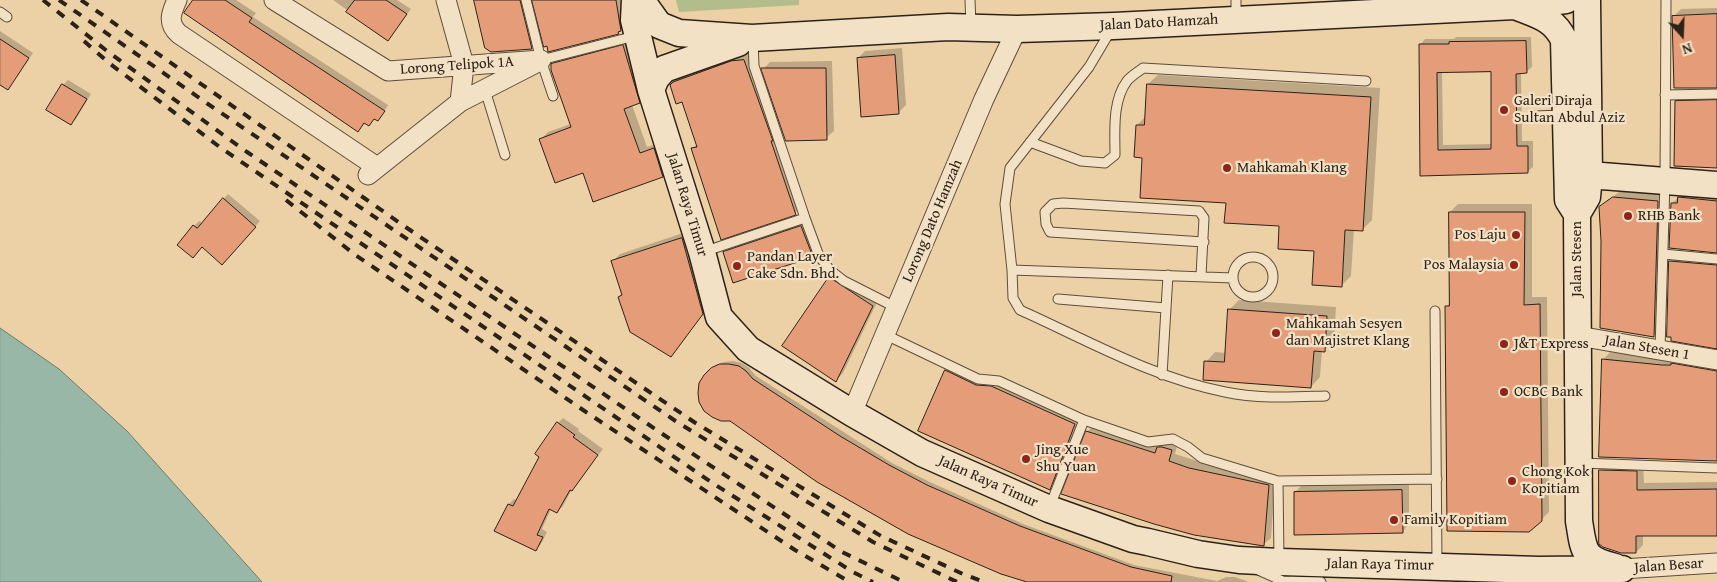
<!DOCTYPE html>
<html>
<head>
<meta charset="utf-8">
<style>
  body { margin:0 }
  #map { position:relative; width:1717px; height:582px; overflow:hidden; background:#edd1a6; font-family:"Gentium Book Plus",serif }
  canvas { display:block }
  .north { position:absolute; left:1657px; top:10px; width:50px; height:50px; -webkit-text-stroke:4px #f3e1c5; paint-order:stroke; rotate:160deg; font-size:14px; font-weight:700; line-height:20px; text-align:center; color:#2c2218 }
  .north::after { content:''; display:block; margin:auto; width:18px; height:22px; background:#2c2218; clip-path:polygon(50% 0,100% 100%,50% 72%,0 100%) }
</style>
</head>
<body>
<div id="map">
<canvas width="1717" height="582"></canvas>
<div class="north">N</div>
</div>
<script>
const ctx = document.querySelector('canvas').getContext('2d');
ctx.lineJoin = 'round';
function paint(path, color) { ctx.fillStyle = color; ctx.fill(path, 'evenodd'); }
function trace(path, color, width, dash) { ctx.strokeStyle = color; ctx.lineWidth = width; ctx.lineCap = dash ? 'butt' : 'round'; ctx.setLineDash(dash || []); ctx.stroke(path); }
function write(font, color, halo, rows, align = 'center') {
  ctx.font = font + ' "Gentium Book Plus",serif'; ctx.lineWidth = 4.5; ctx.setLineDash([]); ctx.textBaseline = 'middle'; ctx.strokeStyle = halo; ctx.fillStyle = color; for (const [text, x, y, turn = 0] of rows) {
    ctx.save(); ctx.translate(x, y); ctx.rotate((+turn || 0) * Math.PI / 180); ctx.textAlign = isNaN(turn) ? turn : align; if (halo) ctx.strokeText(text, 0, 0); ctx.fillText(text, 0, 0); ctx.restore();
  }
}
const green = new Path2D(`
  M676 0H799V5L679 12Z`);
const water = new Path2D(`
  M0 328 59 369 127 431 262 582H0Z`);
const shadow = new Path2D(`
  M195 0H236L256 13 253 17 388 105 382 115 365 122 358 130Z
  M333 0H397L411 9 388 39Z
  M475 0H529L539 40 531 48Z
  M534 0H624L629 22 618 32 549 50Z
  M1717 8V87L1673 17 1681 9Z
  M0 31 33 53 8 88 0 83Z
  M1456 37H1531L1532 67 1526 72H1521L1522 141H1533V167L1527 172 1421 175 1420 45 1425 39H1454ZM1442 71H1492L1493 144 1443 145Z
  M630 39 646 95 639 102 632 105 647 147 661 142 669 169 662 176 583 172 541 139 548 132 571 124 553 64 560 57Z
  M902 48 906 105 898 113 858 58 865 51Z
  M752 53 802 206 795 213 692 149 697 144 683 101 671 86 681 75 739 54Z
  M832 61 834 131 826 138 763 69 770 62Z
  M1158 75 1380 88 1372 220 1363 229H1354L1351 276 1341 286 1316 249 1280 225 1227 201 1143 157 1137 125 1146 116 1148 84Z
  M68 80 91 94 76 119 71 123 63 85Z
  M1684 94H1717V166L1677 102Z
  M1621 190 1665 195 1661 328 1654 335 1602 241 1600 208Z
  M1686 191 1717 193V251L1672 203Z
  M228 194 260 221 226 258 203 246 193 257 179 245 194 226 199 221 202 223Z
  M1458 204H1532V297H1547L1549 512 1541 520 1447 306 1450 303V212Z
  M809 219 819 248 812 256 725 252 732 245Z
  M689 231 709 305 678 348 671 356 619 297 623 293 613 261 620 254Z
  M1677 254 1717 258V348L1670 261Z
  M837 270 879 298 843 373 836 381 830 278Z
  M1239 300 1336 307 1334 341 1324 350H1322L1320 377 1311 387 1206 362 1215 352 1226 353 1229 310Z
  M1610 352 1717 363V459L1603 360Z
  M733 361 742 363 749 368 756 376 892 463 930 482 1023 524 1134 565 1217 581 1226 577H1235L1249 582H1032L705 376 716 365 724 362Z
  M954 364 983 378 1082 417 1057 481 1049 489 946 371Z
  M563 418 579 429 578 431 603 449 572 489 563 506 557 512 551 509 542 529 547 532 541 544 535 550 509 504 514 499 518 501 558 423Z
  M1095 424 1161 445 1166 440 1178 443 1175 454 1207 464 1275 478 1271 538 1263 545 1087 432Z
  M1608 463 1643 464 1644 483 1717 482V534L1643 535V545L1636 552 1601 470Z
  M1409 483V524L1402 532 1295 492 1302 485Z`);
const building = new Path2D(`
  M193 0H225L252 18 249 22 385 111 378 121 374 119 369 126 364 123 358 132 184 13Z
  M355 0H386L407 14 388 41 346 12Z
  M474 0H520L532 49 491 52 485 48Z
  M532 0H616L621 31 618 32 619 34 548 52 547 46 544 47Z
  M1717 14V88H1674L1672 16Z
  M0 39 29 58 8 90 0 85Z
  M1526 41 1527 73 1516 74 1517 146H1528V173L1420 176 1419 44H1449V42ZM1491 72V149L1438 150 1437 73Z
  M623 45 640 103 624 109 640 153 654 148 663 177 593 202 583 173 555 183 539 139 571 127 551 70V64Z
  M895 55 899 114 861 117 857 58Z
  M744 60 773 141H771L796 215 721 240 691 148 697 147 682 102 676 104 670 85 673 82 731 61Z
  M761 68H826L827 140 786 141Z
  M62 84 87 99 71 125 46 110Z
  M1147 84 1371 97 1363 231 1345 230 1342 287 1312 285 1314 251 1278 249 1279 226 1224 223 1226 203 1140 198 1142 158 1134 157 1136 125H1144Z
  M1717 100V168L1674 166 1675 101Z
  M1613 197 1658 201 1654 337 1600 328 1601 241 1599 207Z
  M1678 197 1717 201V253L1669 248 1671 203H1677Z
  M223 198 256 227 222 265 202 247 193 258 177 245 193 225 197 228Z
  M1449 212H1525L1524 305 1540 304 1542 521 1529 532 1447 531 1445 306H1449Z
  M801 226 813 257 733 283 723 252Z
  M682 238 703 314 671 357 630 332 618 297 622 295 611 261Z
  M1669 261 1717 265V349L1671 341V337H1667Z
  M829 277 873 306 836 382 782 346Z
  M1228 309 1327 316 1325 352 1314 351 1311 388 1203 380 1204 361 1224 362Z
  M1602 359 1662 365H1671V363L1717 371V461L1599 457Z
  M720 364H729L739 366 746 371 753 379 840 436 889 465 927 485 1020 526 1131 567 1172 576 1171 582H1027L1001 574 908 534 817 482 730 421H721L712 417 704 411 699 402 698 393 699 383 704 375 711 368Z
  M945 370 976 385 991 386 1075 424 1050 490 918 431Z
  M557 422 575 435 573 437 598 455 572 491 570 490 557 513 549 509 537 535 543 537 536 551 494 531 508 504 513 506 539 457 535 454Z
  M1086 431 1155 453 1157 447H1162L1172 450 1169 461 1189 468 1269 485 1264 546 1194 535 1154 524 1061 494Z
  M1599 470 1637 471V490L1717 489V536H1636V553H1621L1603 547 1599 544Z
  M1402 490 1403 533 1294 535V492Z`);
const lane = new Path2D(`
  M526 0 541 60 553 96
  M970 0 971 25
  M1236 0V17
  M0 12 7 17
  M1111 30 1089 67 1010 168 1005 204 1012 270 1013 298 1020 310C1087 340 1153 378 1225 392 1258 399 1292 397 1325 396
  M753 41 754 66 805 218 819 256 830 270 844 281 897 308
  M541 60 635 36
  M485 90 505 155
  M1665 95 1717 94
  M1534 116 1563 115
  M1030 142 1081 161 1105 163 1115 155C1115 132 1112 101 1127 81 1131 76 1138 72 1143 68L1366 81
  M703 252 805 218
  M1663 254 1717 259
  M1233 277a20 20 0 1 1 40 0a20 20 0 1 1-40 0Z
  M1012 270 1233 278
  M1201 276 1204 218 1199 211 1063 203 1053 204 1045 212 1046 224 1050 232 1204 242
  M1058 299 1166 308
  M1435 311 1437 565
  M886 335 978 379 999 381 1084 420
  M1660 350 1665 181 1666 0
  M1162 375 1168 275
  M1581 463 1717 468
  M1278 481 1437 479
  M1050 506 1084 420 1148 442 1173 439 1188 447 1202 458 1278 481 1279 559
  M1258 570 1283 581 1321 582`);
const street = new Path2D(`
  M177 0C171 13 167 23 179 34L377 167
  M274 0 388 71 541 60
  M446 0 464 65 460 102
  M368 175 460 102 536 63
  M1578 336 1717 360
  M852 413 984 99 1017 29
  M1622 569 1717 563`);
const secondary = new Path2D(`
  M635 0 634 20 651 90 702 252 719 317 748 349 852 413 922 453 1049 509 1133 539 1148 542 1198 554 1239 560 1280 562 1539 570 1622 569
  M641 0 659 25 679 33 752 38 948 27 1017 29 1114 26 1515 6 1566 0
  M1587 0 1589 175 1587 197 1577 214 1579 521C1584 551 1582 559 1615 567
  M1515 6C1537 15 1554 18 1564 40L1568 200 1577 214
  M651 90 656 78 664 69 738 43
  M1589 175 1717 185`);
const rail = new Path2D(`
  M43 0 107 51 247 152 664 435 842 552 904 582
  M59 0 208 104 677 422 873 542 957 582
  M81 0 407 228 694 422 881 536 963 574 984 582
  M84 41 109 63 221 148 714 484 853 572 873 582
  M286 200 354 254 586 412 795 550 850 582`);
const markers = [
  [1504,110,5,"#8f2418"],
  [1227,168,5,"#8f2418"],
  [1628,216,5,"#8f2418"],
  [1516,235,5,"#8f2418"],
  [1514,265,5,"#8f2418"],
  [737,266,5,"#8f2418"],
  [1276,333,5,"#8f2418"],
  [1504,344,5,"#8f2418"],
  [1504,392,5,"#8f2418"],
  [1026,459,5,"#8f2418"],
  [1512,481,5,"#8f2418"],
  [1394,520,5,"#8f2418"]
];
const streetNames = [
  ["Jalan Dato Hamzah",1159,23,-3],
  ["Lorong Telipok 1A",457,66,-4],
  ["Jalan Raya Timur",687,205,73],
  ["Lorong Dato Hamzah",933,221,-67],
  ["Jalan Stesen",1577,259,-90],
  ["Jalan Stesen 1",1647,348,10],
  ["Jalan Raya Timur",988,482,24],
  ["Jalan Raya Timur",1380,565,1],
  ["Jalan Besar",1669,566,-4]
];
const poiNames = [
  ["Galeri Diraja",1514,101],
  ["Sultan Abdul Aziz",1514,118],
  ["Mahkamah Klang",1237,168],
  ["RHB Bank",1638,216],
  ["Pos Laju",1506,235,"right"],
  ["Pandan Layer",747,257],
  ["Cake Sdn. Bhd.",747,274],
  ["Pos Malaysia",1504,265,"right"],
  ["Mahkamah Sesyen",1286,324],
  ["dan Majistret Klang",1286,341],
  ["J&T Express",1514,344],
  ["OCBC Bank",1514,392],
  ["Jing Xue",1036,450],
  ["Shu Yuan",1036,467],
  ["Chong Kok",1522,472],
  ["Kopitiam",1522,489],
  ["Family Kopitiam",1404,520]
];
paint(green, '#b3bd8b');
paint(water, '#99b7a6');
trace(water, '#6d7b6d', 1);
paint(shadow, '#0003');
paint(building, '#e59d79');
trace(building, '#2c2218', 1);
trace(lane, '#5c4e3c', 11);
trace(street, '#5c4e3c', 21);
trace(secondary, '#2c2218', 29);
trace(lane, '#f3e1c5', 9);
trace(street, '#f3e1c5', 19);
trace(secondary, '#f3e1c5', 26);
trace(rail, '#2c2218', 4, [9, 9]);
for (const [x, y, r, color] of markers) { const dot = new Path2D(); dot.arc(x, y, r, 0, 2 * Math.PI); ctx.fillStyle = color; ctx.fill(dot); trace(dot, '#f3e1c5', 2); }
write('15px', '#2c2218', '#f3e1c5', streetNames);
write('15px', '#2c2218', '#f3e1c5', poiNames, 'left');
</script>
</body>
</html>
